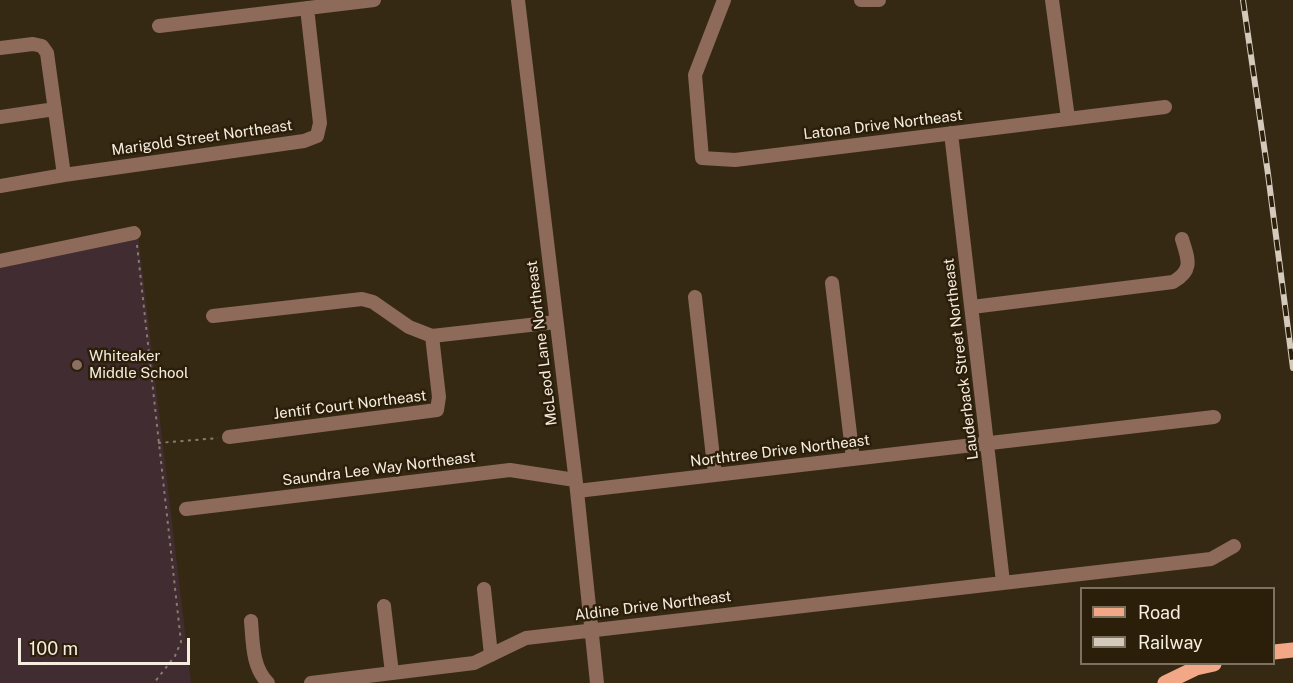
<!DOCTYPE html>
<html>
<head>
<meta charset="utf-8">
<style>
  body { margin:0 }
  #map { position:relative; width:1293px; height:683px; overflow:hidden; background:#362914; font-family:"Public Sans",sans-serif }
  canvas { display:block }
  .legend { position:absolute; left:1080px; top:587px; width:195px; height:78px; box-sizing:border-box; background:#2c1f0a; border:2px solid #7d7160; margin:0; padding:8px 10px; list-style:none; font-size:18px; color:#f6ede1 }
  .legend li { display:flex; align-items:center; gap:12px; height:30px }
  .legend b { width:30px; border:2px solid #7d7160 }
  .scale { position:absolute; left:18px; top:638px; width:172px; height:27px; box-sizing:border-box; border:3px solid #f6ede1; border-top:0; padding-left:8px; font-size:18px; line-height:21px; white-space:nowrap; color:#f6ede1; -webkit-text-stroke:4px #2c1f0a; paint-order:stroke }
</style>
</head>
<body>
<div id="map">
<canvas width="1293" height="683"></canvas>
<ul class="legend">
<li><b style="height:8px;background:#f2a887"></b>Road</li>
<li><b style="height:8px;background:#d3cabc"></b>Railway</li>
</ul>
<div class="scale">100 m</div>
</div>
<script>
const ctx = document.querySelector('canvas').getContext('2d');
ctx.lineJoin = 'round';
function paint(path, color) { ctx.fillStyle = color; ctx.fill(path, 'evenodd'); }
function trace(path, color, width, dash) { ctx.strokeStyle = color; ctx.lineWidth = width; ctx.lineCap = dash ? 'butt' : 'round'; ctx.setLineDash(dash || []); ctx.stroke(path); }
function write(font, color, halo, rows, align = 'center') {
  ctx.font = font + ' "Public Sans",sans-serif'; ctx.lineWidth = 5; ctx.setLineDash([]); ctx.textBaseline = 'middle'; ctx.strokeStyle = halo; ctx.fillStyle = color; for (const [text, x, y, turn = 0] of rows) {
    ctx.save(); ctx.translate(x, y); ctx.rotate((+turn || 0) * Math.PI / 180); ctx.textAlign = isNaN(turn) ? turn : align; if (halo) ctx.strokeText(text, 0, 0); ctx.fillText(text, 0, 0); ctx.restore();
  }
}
const education = new Path2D(`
  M138 235 191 683H0V263Z`);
const path = new Path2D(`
  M137 245 181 642 175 656 154 683
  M158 443 218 438`);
const minor = new Path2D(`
  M518 0 577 491 597 683
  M724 0 695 75 702 158 735 160 1165 107
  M861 0H879
  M1052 0 1068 118
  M159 26 374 0
  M0 48 33 44 42 46 47 53 64 175
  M0 117 55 109
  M951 133 1003 582
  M0 186 64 175 304 141 317 136 320 123 307 8
  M0 261 134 233
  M832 283 853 459
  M695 297 715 475
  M972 307 1173 282C1194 270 1188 259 1182 239
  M213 316 362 299 373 302 409 327 432 336 556 322
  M229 437 437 410 439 397 432 336
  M577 491 1214 417
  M186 509 510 470 575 480
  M484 589 491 655
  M384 606 392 673
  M251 621C253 643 252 667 268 683
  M311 683 474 663 526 638 1211 559 1234 546`);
const major = new Path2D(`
  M1274 652 1293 650
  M1165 683 1196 668 1214 664`);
const rail = new Path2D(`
  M1243 0 1268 174 1293 368`);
const markers = [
  [77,365,6,"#8d6e63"]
];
const streetNames = [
  ["Latona Drive Northeast",883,125,-7],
  ["Marigold Street Northeast",202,138,-8],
  ["McLeod Lane Northeast",542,343,-97],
  ["Lauderback Street Northeast",961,359,-97],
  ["Jentif Court Northeast",350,405,-7],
  ["Northtree Drive Northeast",780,451,-7],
  ["Saundra Lee Way Northeast",379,469,-7],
  ["Aldine Drive Northeast",653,606,-7]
];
const poiNames = [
  ["Whiteaker",89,356],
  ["Middle School",89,373]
];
paint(education, '#402c31');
trace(path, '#887c6b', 2, [3, 4.5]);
trace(minor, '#8e6a5b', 14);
trace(major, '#f2a887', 15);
trace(rail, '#d3cabc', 6);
trace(rail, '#2c1f0a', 4, [11]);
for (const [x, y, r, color] of markers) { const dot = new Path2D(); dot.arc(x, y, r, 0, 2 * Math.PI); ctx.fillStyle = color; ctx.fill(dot); trace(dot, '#2c1f0a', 2); }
write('15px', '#f6ede1', '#2c1f0a', streetNames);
write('15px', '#f6ede1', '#2c1f0a', poiNames, 'left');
</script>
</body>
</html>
